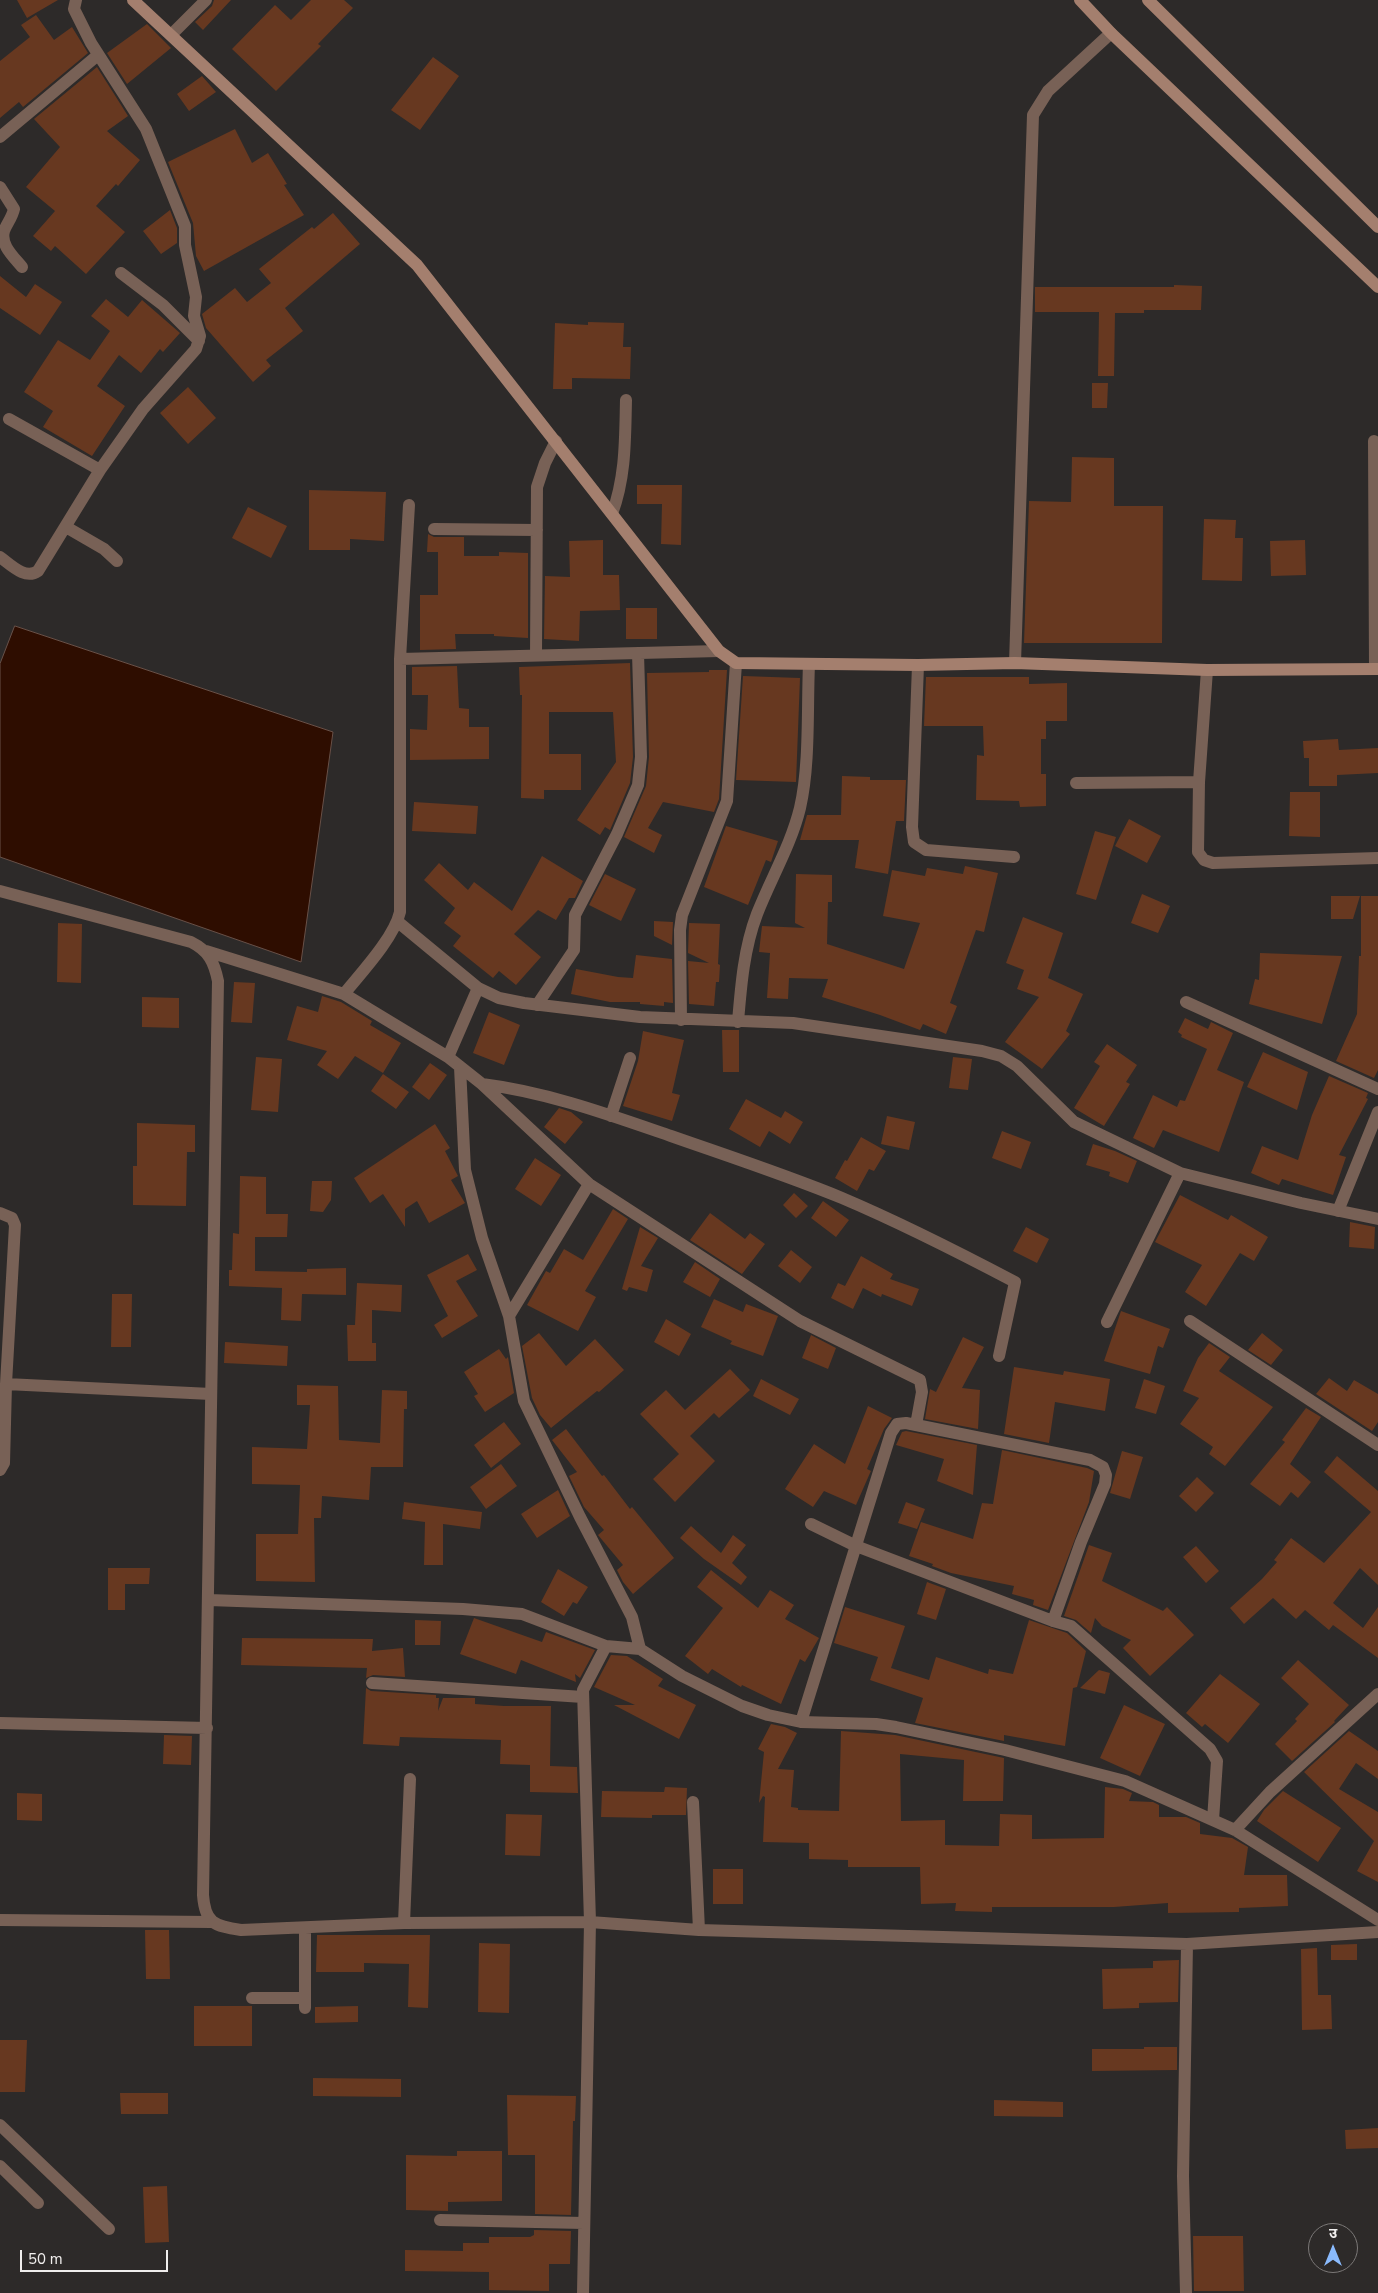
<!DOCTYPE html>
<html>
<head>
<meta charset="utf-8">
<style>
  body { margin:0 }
  #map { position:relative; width:1378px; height:2293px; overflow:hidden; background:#2d2a29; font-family:"Nunito Sans","Noto Sans Devanagari",sans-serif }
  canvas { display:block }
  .north { position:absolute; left:1308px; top:2223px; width:50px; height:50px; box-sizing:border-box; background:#2d2a29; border:1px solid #7b7877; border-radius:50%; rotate:0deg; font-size:14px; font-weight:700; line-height:20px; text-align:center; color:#f0eeed }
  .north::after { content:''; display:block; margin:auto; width:18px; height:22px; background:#8abafc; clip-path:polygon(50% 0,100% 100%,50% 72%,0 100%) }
  .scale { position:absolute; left:20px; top:2250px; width:148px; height:22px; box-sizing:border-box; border:2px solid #f0eeed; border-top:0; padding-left:6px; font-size:15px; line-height:18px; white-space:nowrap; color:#f0eeed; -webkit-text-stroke:4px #2d2a29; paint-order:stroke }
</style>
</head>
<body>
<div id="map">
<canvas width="1378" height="2293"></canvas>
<div class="north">उ</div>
<div class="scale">50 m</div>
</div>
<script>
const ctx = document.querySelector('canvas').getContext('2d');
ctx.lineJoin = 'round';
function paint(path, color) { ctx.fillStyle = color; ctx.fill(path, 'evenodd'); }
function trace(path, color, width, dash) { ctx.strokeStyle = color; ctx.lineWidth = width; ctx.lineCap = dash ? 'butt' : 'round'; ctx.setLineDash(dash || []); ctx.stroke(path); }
const water = new Path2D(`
  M15 626 333 732 301 962 0 857V664Z`);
const building = new Path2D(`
  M17 0H58L27 18Z
  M214 0H231L203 30 195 22 212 6Z
  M311 0H344L353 8 318 44 321 46 276 91 232 49 275 5 291 20Z
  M36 15 54 40 72 27 88 53 23 107 19 102 0 118V61L30 37 21 25Z
  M147 24 171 48 127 84 107 53Z
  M433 57 459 76 420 130 391 110Z
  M97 67 128 116 107 131 140 160 118 186 116 184 96 206 125 232 86 274 55 246 51 251 33 236 55 211 26 187 60 147 34 119Z
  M202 76 216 92 189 111 177 94Z
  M235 129 252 163 268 153 287 184 284 185 304 215 204 271 196 256 193 223 168 162Z
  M170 210 177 228V243L161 254 143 231Z
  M333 213 360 244 285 308 303 331 266 360 271 366 253 382 206 328 202 314 235 288 247 302 271 283 259 269 312 227 314 229Z
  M0 276 26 297 35 284 62 302 40 335 0 308Z
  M1174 285 1202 286 1201 310H1144V313H1115L1114 376H1098L1099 312H1035V287H1174Z
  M106 299 128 317 142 300 180 333 163 352 160 349 141 373 119 355 97 386 125 406 92 456 43 427 53 411 24 392 58 340 90 360 110 331 91 316Z
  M588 322 624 323 623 347H631L630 379 572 378V389H553L555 323 588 325Z
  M1092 383H1108L1107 408H1092Z
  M188 387 216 418 188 444 160 413Z
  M1072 457 1114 458V506H1163L1162 643H1024L1029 501 1071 502Z
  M637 485H682L681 545 661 544 662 504H637Z
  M309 490 386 492 384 541 350 539V550H309Z
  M248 507 287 526 271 558 232 538Z
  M1204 519 1236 520 1235 538H1243L1242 581 1202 580Z
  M428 534 434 537H464V556H499V552L528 553V638L494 636V634H455L456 649 420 650V595H438V552H427Z
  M603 540V575H619L620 610 580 611 579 641 544 639 545 576 570 577 569 541Z
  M1305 540 1306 575 1271 576 1270 541Z
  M626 608H657V639H626Z
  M630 663 633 757 630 783 610 830 605 827 600 835 577 820 616 762 613 712H549V754H581V790H544V799L521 798 522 695H520L519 667Z
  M457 666 459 708 469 709V727H489V759L410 760V729L427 730 428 695H412V667Z
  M709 670H727L719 799 714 812 663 802 648 828 662 835 654 853 624 837 646 786 649 757 647 673 709 672Z
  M743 676 800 678 796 782 736 780Z
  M926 677H1029V684L1067 683V721H1046V739H1041V774H1046V806L1020 807 1019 801 976 800 977 755 984 756 983 726H924Z
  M1338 739 1339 750 1378 748V773L1337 775V786H1309V758H1304L1303 741Z
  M842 776 870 777V780H906L904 821H896L888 874 855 868 859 840H800L807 815H841Z
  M1290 792H1320V837L1289 836Z
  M414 802 478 806 476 834 412 831Z
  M1129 819 1161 836 1147 863 1115 846Z
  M726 826 778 841 771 862 766 860 748 905 704 887Z
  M1095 831 1116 837 1096 900 1076 894Z
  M542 856 583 881 575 898H569L556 920 538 910 514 934 541 957 516 985 499 971 493 978 453 946 461 936 444 923 455 908 424 880 439 863 468 890 474 882 512 911Z
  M965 866 998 873 984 932 976 930 950 1003 957 1006 946 1034 923 1024 920 1030 880 1015 822 997 828 979 789 978 788 999 767 998 770 953 759 952 762 926 805 928 795 923 796 874 832 875V902H828L827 944 904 969 920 923 883 916 892 870 925 876 927 868 963 874Z
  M605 874 636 889 621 921 589 905Z
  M1142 894 1170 906 1158 933 1131 923Z
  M1331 896H1360L1353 919H1331Z
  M1361 896H1378V1070L1374 1078 1336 1061 1357 1014 1359 956H1361Z
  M1023 917 1063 933 1048 978 1083 994 1066 1031 1070 1034 1042 1069 1005 1042 1039 997 1017 989 1024 970 1006 963Z
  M654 921 673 922 672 945 654 936Z
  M58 923 82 924 81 983 57 982Z
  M689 923 720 924 718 964 720 965 719 982H716L714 1006 689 1004 688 961 709 963 688 953Z
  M1260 953 1342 956 1322 1024 1249 1004 1255 979 1259 980Z
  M636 955 672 959 673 1003 664 1002V1006L640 1004V1002H610L571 994 576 969 618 977 633 978Z
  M234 982 255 983 252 1023 231 1022Z
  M322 996 341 1002 372 1021 370 1025 401 1043 383 1073 355 1056 338 1079 317 1065 327 1051 287 1040 297 1006 318 1012Z
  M142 997 179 998V1028L142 1027Z
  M489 1012 520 1025 504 1065 473 1053Z
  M1185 1018 1208 1029 1211 1022 1233 1033 1217 1070 1244 1082 1219 1152 1163 1130 1154 1148 1133 1138 1153 1095 1177 1107 1180 1100 1185 1101 1207 1049 1181 1037 1182 1035 1178 1032Z
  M722 1030H739V1072H723Z
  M643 1031 684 1040 672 1093 680 1095 672 1121 623 1106 638 1061Z
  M1107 1044 1137 1065 1126 1082 1130 1084 1104 1126 1074 1108 1100 1066 1094 1062Z
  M1263 1052 1308 1072 1297 1110 1247 1087Z
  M256 1057 282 1059 278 1112 251 1110Z
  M953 1057 972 1059 968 1090 949 1088Z
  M430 1063 447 1075 429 1100 412 1087Z
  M383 1074 409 1092 396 1109 371 1091Z
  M1329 1076 1368 1093 1366 1098 1368 1099 1339 1155 1346 1157 1333 1195 1282 1179 1279 1185 1251 1173 1262 1146 1298 1160 1312 1115Z
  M746 1099 781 1118 785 1111 803 1122 790 1144 769 1131 760 1147 729 1129Z
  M559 1108 571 1112 583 1122 565 1144 544 1127Z
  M887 1116 915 1122 909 1150 881 1144Z
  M137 1123 195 1125V1152H187L186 1206 133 1205V1166H137Z
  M435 1124 450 1148 445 1151 458 1176 451 1180 465 1203 429 1223 417 1201 405 1209V1227L383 1194 370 1203 354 1178Z
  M1002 1131 1031 1142 1021 1169 992 1158Z
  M861 1137 886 1151 874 1171 869 1169 857 1191 835 1178 845 1160 847 1161Z
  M1093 1144 1115 1151 1137 1161 1128 1183 1109 1176 1110 1172 1086 1165Z
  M535 1158 561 1175 541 1206 515 1189Z
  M240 1176 266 1177V1214H288L287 1237H255V1271L307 1272V1269L346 1268V1295L302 1294 301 1321 281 1320 282 1288 229 1286V1270H232L233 1233 239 1234Z
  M312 1181H332L331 1200 323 1212 310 1211Z
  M794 1193 808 1206 796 1218 783 1205Z
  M1180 1195 1228 1220 1231 1215 1268 1237 1254 1261 1240 1253 1206 1306 1185 1292 1202 1265 1155 1242Z
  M823 1201 849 1220 836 1237 811 1218Z
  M613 1209 628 1219 585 1291 596 1297 578 1331 527 1305 546 1271 550 1273 564 1249 583 1260Z
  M710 1213 745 1239 750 1233 765 1244 742 1274 690 1240Z
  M1350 1222 1375 1227 1374 1249 1349 1247Z
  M640 1227 658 1238 641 1266 653 1270 647 1292 629 1287 627 1291 622 1289Z
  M1026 1227 1049 1239 1037 1263 1013 1251Z
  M791 1250 812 1267 800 1283 778 1266Z
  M468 1254 477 1270 456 1281 478 1316 442 1338 434 1325 448 1316 427 1275Z
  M861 1256 893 1274 890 1279 919 1289 912 1306 882 1294 881 1297 863 1288 853 1309 831 1298 838 1283 845 1286Z
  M695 1262 720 1279 710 1297 683 1282Z
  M357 1283 402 1285 401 1312 372 1310V1343H376V1361H348L347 1325H355Z
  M112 1294H132L131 1347H111Z
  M714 1299 743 1312 746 1304 778 1316 763 1356 730 1344 732 1341 701 1327Z
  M1121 1311 1170 1329 1163 1348 1158 1346 1150 1374 1104 1361Z
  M666 1319 691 1334 679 1356 654 1342Z
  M539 1333 566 1366 595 1339 624 1370 599 1392 597 1391 551 1428 540 1415 532 1398 522 1346Z
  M1262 1333 1283 1350 1271 1365 1248 1350Z
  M811 1335 836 1348 828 1369 802 1358Z
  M963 1337 984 1347 962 1388 980 1390 978 1429 925 1419 930 1389 936 1392Z
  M225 1342 288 1346 287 1366 224 1363Z
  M1209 1343 1230 1357 1219 1371 1273 1407 1225 1466 1209 1454 1213 1447 1180 1424 1199 1398 1183 1391 1198 1358Z
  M499 1349 506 1359 508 1357 514 1393 485 1412 474 1396 478 1394 464 1372Z
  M1014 1367 1063 1375 1064 1371 1110 1379 1105 1411 1055 1402 1049 1443 1004 1434Z
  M730 1369 750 1390 719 1418 714 1413 690 1436 715 1461 675 1502 653 1479 679 1454 640 1414 666 1390 685 1410Z
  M1329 1378 1347 1391 1354 1380 1378 1394V1422L1372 1431 1316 1394Z
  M761 1379 799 1399 790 1415 753 1396Z
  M1144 1379 1165 1386 1156 1414 1135 1408Z
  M297 1385 338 1386 339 1440 380 1443 382 1390 407 1391V1409H404L403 1467H371L369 1500 322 1496 321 1518H314L315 1582 256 1581V1534H298L300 1485 252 1484V1447L307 1449 310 1405H297Z
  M868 1406 892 1418 884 1429 867 1469 871 1471 870 1473 856 1505 824 1491 813 1507 785 1489 814 1444 845 1464Z
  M1306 1408 1321 1417 1290 1464 1311 1482 1298 1498 1291 1492 1280 1506 1250 1484 1285 1442 1282 1440Z
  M504 1422 521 1444 491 1468 474 1445Z
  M566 1429 602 1476 604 1475 630 1509 632 1507 674 1558 633 1594 623 1582 617 1570 623 1565 598 1535 604 1530 584 1507 569 1476 577 1472 552 1440Z
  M906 1431 977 1445 973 1495 937 1481 944 1459 896 1445 902 1432Z
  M1002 1450 1087 1468 1094 1471 1089 1502 1048 1610 1033 1605 1034 1600 1012 1594 1014 1586 951 1573 932 1566 933 1564 909 1556 921 1522 973 1539 982 1503 993 1504Z
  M1122 1451 1143 1457 1130 1499 1110 1493Z
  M1337 1456 1378 1491V1585L1360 1568 1333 1603 1363 1628 1378 1607V1658L1333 1625 1329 1630 1305 1610 1296 1619 1273 1598 1244 1624 1230 1608 1262 1579 1277 1562 1274 1560 1291 1538 1324 1563 1371 1512 1324 1472Z
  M501 1464 517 1486 486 1509 470 1487Z
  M1197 1477 1214 1493 1196 1512 1179 1496Z
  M558 1490 570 1516 537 1538 521 1514Z
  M404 1502 482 1512 480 1529 443 1524V1565H424L425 1522 402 1519Z
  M906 1502 925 1509 917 1529 898 1523Z
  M691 1526 721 1553 733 1535 746 1545 732 1563 747 1577 741 1585 704 1559 680 1538Z
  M1089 1545 1112 1553 1102 1581 1163 1611 1167 1607 1194 1635 1150 1676 1123 1648 1131 1640 1102 1626 1095 1618 1091 1633 1076 1620 1064 1616Z
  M1196 1546 1219 1571 1206 1583 1183 1557Z
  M108 1568H150L149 1584H125V1610H108Z
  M558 1569 588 1587 577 1604 573 1602 564 1616 541 1602Z
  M711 1570 758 1608 770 1590 794 1605 785 1619 819 1638 805 1662 800 1659 781 1704 742 1685 741 1687 712 1669 708 1674 685 1656 723 1608 697 1587Z
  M927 1582 946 1589 936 1620 917 1614Z
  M845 1607 905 1626 891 1668 929 1680 936 1657 988 1674 989 1669 1013 1674 1029 1620 1067 1633 1086 1651 1077 1687 1073 1688 1065 1746 1004 1735V1741L915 1723 923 1698 870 1680 878 1657 834 1643Z
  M474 1618 542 1642 546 1632 595 1650 580 1678 575 1674 576 1682 521 1660 516 1674 460 1654Z
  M415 1620 441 1621 440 1645H415Z
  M242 1638 373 1639 372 1651 403 1648 405 1677 373 1675 366 1678 367 1668 241 1665Z
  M611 1655 627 1656 663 1679 658 1686 696 1705 679 1739 614 1705H635L594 1687Z
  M1298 1660 1349 1705 1334 1721 1335 1722 1292 1761 1275 1744 1297 1721 1295 1719 1309 1704 1281 1678Z
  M1099 1670 1110 1673 1105 1694 1080 1688Z
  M1220 1674 1260 1704 1228 1743 1205 1724 1202 1727 1186 1713Z
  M366 1688 371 1691 436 1695V1698H439L438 1711 443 1698H475V1704L504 1706H551L550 1766 577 1767 578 1793 530 1792V1765L500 1764 501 1740 400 1737 399 1746 363 1744Z
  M1124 1705 1165 1724 1140 1776 1100 1758Z
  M771 1724 785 1727 797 1733 778 1769 794 1770 791 1807 798 1808V1810L839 1811 841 1731 895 1735 1004 1758 1003 1801H963L964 1760 900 1754 901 1821 945 1820V1845L999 1846 1000 1814 1032 1815V1839L1104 1838 1105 1787 1123 1789 1132 1793 1129 1801 1153 1802 1159 1805V1817H1186L1200 1823V1834L1232 1838 1248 1847 1244 1875H1287L1288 1906 1239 1908V1912L1168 1913V1903L1114 1907H992V1912L955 1911 956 1903 921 1904 920 1867H848V1860L809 1859V1843L763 1842 765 1797 763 1796 759 1803 764 1752 758 1749Z
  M1349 1731 1378 1751V1779L1356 1763 1339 1789 1378 1812V1882L1357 1871 1374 1841 1304 1772Z
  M164 1735 192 1736 191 1765 163 1764Z
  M665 1787 687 1788 686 1815H652V1818L601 1817 602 1791 664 1792Z
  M1283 1791 1341 1828 1318 1862 1257 1821 1264 1810Z
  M17 1793 42 1794V1821L17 1820Z
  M506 1814 542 1815 540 1856 505 1855Z
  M713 1869H743V1904H713Z
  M145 1930H169L170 1979H146Z
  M317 1935H430L428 2008 408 2007 409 1964 364 1963V1972H316Z
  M479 1943 510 1944 509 2013 478 2012Z
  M1357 1944V1960H1331V1945Z
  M1317 1948 1318 1995H1331L1332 2029 1302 2030 1301 1949Z
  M1179 1960 1178 2002 1139 2003V2008L1103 2009 1102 1969 1153 1968V1961Z
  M194 2006H252V2046H194Z
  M358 2006V2022L315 2023V2007Z
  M0 2040H27L25 2092H0Z
  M1144 2047H1177V2070L1092 2071V2049H1144Z
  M313 2078 401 2079V2097L313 2096Z
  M120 2093H168V2114H121Z
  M507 2095 576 2096 575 2121H573L571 2215 535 2214V2155H508Z
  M994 2100 1063 2102V2117L994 2116Z
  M1378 2128V2148L1346 2149 1345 2130Z
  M457 2151H502V2201L448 2202V2211L406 2210V2155L457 2156Z
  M167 2186 169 2242 145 2243 143 2187Z
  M534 2230 571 2231 570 2264H549V2291L489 2290V2272L405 2271V2250L463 2251V2243H489V2237H530L534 2235Z
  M1193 2236H1243L1244 2291H1194Z`);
const street = new Path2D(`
  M172 34 206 0
  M0 137 98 55
  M0 187 14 209C12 218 7 223 4 231 0 245 14 257 22 267
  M121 273 163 305 199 341
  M9 419 100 470
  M1374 441 1375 669
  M612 514C626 476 625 439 626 400
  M66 527 104 549 117 561
  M434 529 537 530
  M0 557C11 565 25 580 38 571L100 470 143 409 196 349 200 336 194 316 196 297 185 245V226L146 129 91 43 74 9 76 0
  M536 655 537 487 545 463 556 441
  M400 659 719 651
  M1015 663 1033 115 1048 91 1111 33
  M918 665 912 827 914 842 926 850 1014 857
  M1207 670 1199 782 1198 852 1204 860 1213 863 1378 858
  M1076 783 1199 782
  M0 891 191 942C209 951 214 962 218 981L203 1895C205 1923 214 1926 241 1930L404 1923 590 1922 699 1930 1187 1944 1378 1932
  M398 922 478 988 499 998 524 1003 640 1017 793 1023 982 1051 1001 1056 1017 1066 1074 1122 1180 1173 1301 1203 1378 1219
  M206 951 344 994 448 1057 482 1084 589 1184 800 1321 920 1380 922 1392 916 1425
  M344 994C361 973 394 938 400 912V659L409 505
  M1186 1002 1378 1089
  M537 1005 574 950 575 915 617 834 638 785 641 757 638 653
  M681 1020 680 930 682 915 727 801 736 663
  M738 1022C741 985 744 948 757 914 771 878 791 845 800 808 810 765 807 709 809 664
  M448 1057 478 988
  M460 1067 465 1170 482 1238 509 1316 524 1401 580 1517 632 1617 640 1649
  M482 1084C547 1092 610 1115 671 1136 728 1156 786 1175 842 1198 901 1223 958 1252 1015 1282L999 1356
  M611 1116 630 1058
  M1338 1211 1378 1112
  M0 1213 12 1218 15 1225 6 1384 4 1463 0 1470
  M509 1316 589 1184
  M1190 1321 1378 1445
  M1107 1322 1180 1173
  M6 1384 211 1394
  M811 1524 856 1546 1053 1621 1071 1626 1210 1749 1217 1761 1213 1820
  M209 1600 463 1609 522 1614 606 1646 640 1649 682 1676 742 1706 768 1715 801 1722 876 1724 896 1727 1005 1750 1125 1781 1235 1830 1378 1920
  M372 1683 583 1697
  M801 1722 891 1433 897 1424 906 1423 1090 1460 1103 1467 1106 1475 1105 1484 1081 1542 1053 1621
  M0 1723 207 1728
  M693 1802 699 1930
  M1235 1830 1270 1792 1378 1694
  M0 1920 211 1922
  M404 1923 410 1779
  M305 1928V2008
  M252 1998H305
  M0 2125 109 2229
  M0 2166 38 2203
  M440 2220 584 2223
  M583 2293 590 1922 583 1690 606 1646
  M1186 2293 1183 2176 1187 1944`);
const secondary = new Path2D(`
  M133 0 417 265 719 651 736 663 918 665 1015 663 1207 670 1378 669
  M1080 0 1111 33 1378 287
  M1148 0 1378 227`);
paint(water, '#2e0d00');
trace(water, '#685047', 1);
paint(building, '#673820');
trace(street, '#786156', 12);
trace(secondary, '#a47f6e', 12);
</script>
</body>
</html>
